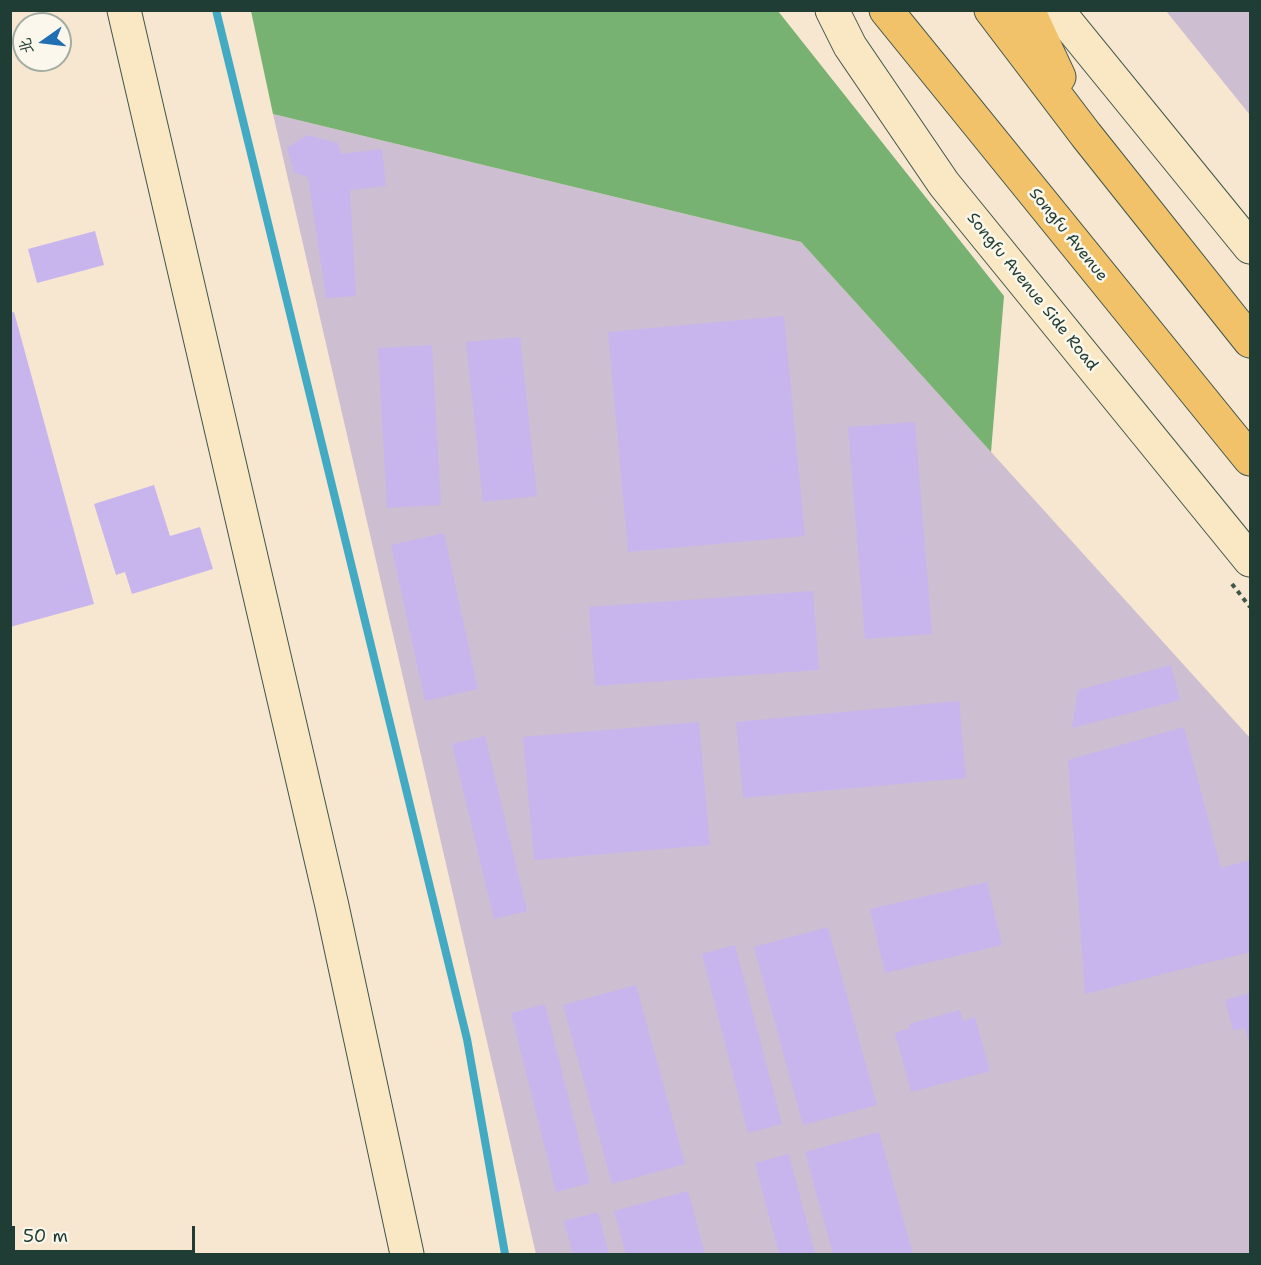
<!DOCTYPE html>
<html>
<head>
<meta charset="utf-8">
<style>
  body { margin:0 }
  #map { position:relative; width:1261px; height:1265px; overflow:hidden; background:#f7e6d0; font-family:"Shantell Sans","LXGW WenKai TC",sans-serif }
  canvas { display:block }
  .frame { position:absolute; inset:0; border:12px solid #1f3d34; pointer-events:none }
  .north { position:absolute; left:12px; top:12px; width:60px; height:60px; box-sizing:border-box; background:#fbf7ec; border:2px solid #a3ada2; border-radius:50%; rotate:256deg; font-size:16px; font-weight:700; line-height:24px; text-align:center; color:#1f3d34 }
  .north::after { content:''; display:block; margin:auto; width:21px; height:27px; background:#1f6fb2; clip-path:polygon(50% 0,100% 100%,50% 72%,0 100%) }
  .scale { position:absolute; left:12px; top:1226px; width:183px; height:27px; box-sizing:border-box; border:3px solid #1f3d34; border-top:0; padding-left:8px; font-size:18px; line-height:21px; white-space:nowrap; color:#1f3d34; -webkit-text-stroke:4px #fbf7ec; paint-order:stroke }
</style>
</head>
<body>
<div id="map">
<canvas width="1261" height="1265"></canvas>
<div class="frame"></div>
<div class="north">北</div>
<div class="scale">50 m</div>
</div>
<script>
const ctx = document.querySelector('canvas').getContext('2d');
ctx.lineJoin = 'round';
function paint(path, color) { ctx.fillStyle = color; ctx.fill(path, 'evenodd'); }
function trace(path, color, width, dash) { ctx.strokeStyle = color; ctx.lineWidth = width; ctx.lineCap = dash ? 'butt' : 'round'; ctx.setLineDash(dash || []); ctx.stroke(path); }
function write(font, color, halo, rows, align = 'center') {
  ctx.font = font + ' "Shantell Sans",sans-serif'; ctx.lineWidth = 5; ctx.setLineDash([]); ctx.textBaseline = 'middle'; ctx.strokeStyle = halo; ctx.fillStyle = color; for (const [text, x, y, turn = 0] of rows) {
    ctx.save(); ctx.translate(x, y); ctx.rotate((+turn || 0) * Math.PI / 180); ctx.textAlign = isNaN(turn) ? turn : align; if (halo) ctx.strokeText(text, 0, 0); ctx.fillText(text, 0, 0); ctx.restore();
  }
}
const industrial = new Path2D(`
  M1166 11H1250V115Z
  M273 114 801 242 1250 738V1254H536Z`);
const forest = new Path2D(`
  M251 11H778L1004 296 991 452 801 242 273 114Z`);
const stream = new Path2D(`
  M216 10 467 1039 505 1254`);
const building = new Path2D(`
  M307 135 338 143 341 154 382 149 386 186 350 190 356 296 326 298 308 177 294 173 287 148Z
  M95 231 104 265 37 283 28 249Z
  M14 312 94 604 10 627V313Z
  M784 316 805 536 628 552 608 332Z
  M520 337 537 496 483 502 466 342Z
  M432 345 441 505 387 508 378 348Z
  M915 422 932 634 865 639 848 427Z
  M154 485 170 536 200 527 213 569 132 594 125 572 116 575 94 504Z
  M444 533 478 689 425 701 391 545Z
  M813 591 819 670 595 686 589 607Z
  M1171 665 1180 700 1072 728 1078 690Z
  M959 701 966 778 743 798 736 722Z
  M699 722 710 845 534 860 523 737Z
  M1184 727 1221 868 1250 860V952L1085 994 1068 760Z
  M485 736 527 911 494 919 452 744Z
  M987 882 1002 945 885 973 870 909Z
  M828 927 877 1105 803 1125 754 947Z
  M735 945 782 1124 748 1133 702 954Z
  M636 985 685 1164 612 1184 563 1005Z
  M1250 993V1046L1245 1028 1233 1030 1225 1000Z
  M545 1004 590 1183 556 1192 511 1013Z
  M960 1010 963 1021 975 1017 990 1071 911 1092 895 1033 910 1028 909 1024Z
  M879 1132 913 1254H833L805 1152Z
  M789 1154 815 1254H779L755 1163Z
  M688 1191 705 1254H626L614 1211Z
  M598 1212 609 1254H573L564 1221Z`);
const path = new Path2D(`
  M1232 584 1250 607`);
const secondary = new Path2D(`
  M124 10 332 906 407 1254
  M832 10 850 46 944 184 1250 560
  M1057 10 1250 247`);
const primary = new Path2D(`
  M886 10 1250 459
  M991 10 1086 135 1250 341
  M1028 10 1059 77`);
const streetNames = [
  ["Songfu Avenue",1068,235,51],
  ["Songfu Avenue Side Road",1032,292,51]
];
paint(industrial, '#cdbed2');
paint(forest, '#78b272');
trace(stream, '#43aac3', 8);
paint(building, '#c8b5ee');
trace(secondary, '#3f564b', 35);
trace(primary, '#3f564b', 35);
trace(path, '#3f564b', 4, [4.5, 4.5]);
trace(secondary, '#fae7c3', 33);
trace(primary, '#f2c26a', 33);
write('16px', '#1f3d34', '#fbf7ec', streetNames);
</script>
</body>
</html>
